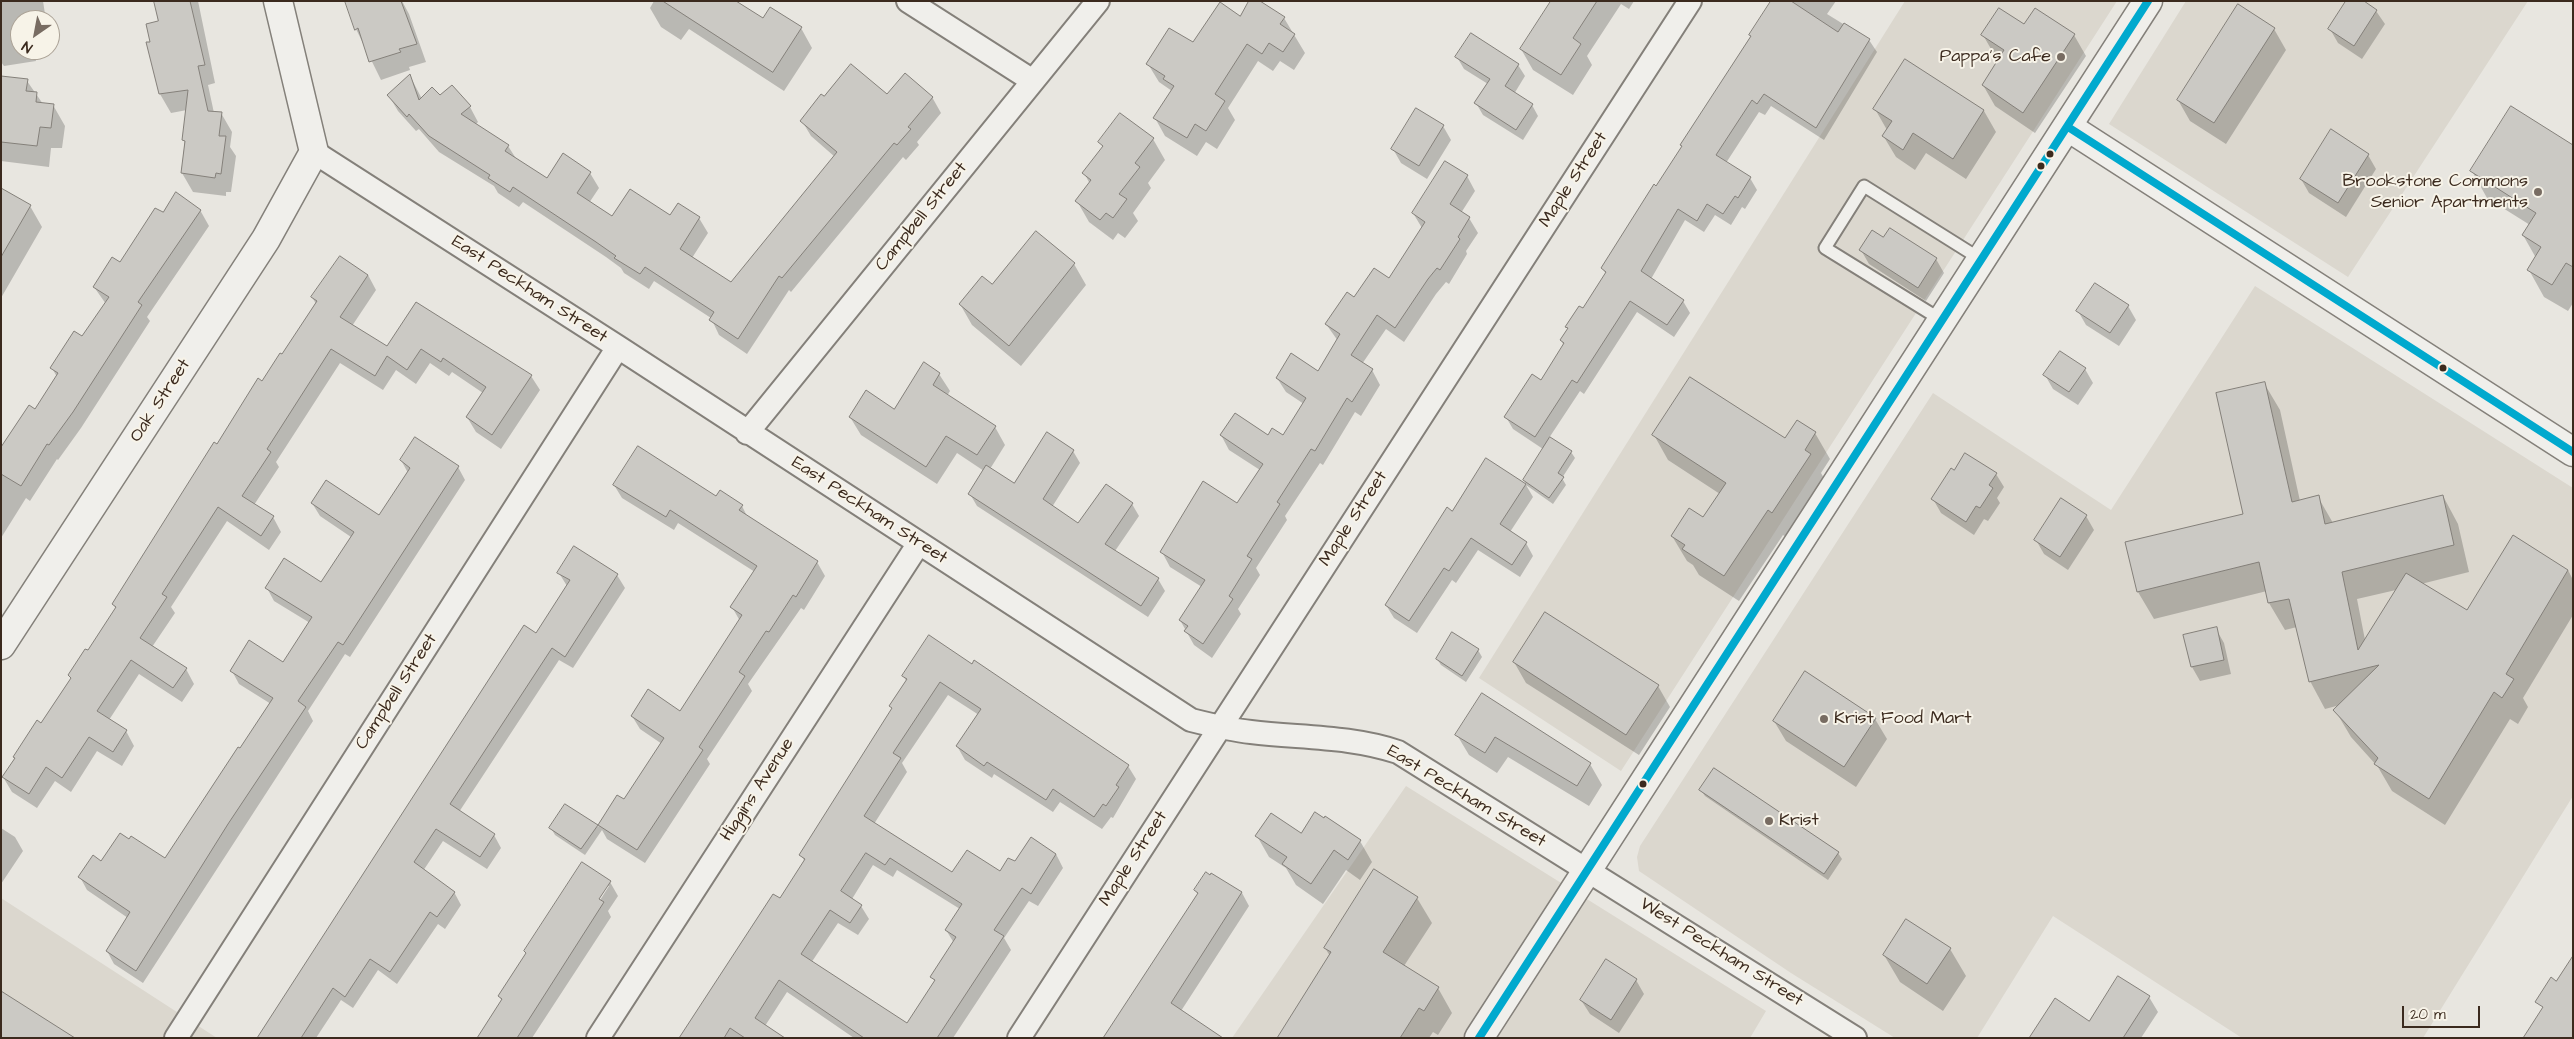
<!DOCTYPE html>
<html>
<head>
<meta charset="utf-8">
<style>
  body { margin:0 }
  #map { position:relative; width:2574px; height:1039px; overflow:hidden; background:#e8e6e0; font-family:"Architects Daughter",sans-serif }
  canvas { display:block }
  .frame { position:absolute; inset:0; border:2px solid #3b2a1e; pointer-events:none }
  .north { position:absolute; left:10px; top:10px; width:50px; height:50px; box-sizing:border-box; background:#f7f3e8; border:1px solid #aca397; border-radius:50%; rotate:213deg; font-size:14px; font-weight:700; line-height:20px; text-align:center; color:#3b2a1e }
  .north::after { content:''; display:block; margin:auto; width:18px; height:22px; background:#786c62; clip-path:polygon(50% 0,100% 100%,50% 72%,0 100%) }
  .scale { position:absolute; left:2402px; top:1006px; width:78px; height:22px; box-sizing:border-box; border:2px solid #3b2a1e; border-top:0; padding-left:6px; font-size:15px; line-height:18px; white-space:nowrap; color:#3b2a1e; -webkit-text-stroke:4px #f7f3e8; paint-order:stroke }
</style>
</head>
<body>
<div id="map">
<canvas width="2574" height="1039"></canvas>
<div class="frame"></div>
<div class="north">N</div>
<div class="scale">20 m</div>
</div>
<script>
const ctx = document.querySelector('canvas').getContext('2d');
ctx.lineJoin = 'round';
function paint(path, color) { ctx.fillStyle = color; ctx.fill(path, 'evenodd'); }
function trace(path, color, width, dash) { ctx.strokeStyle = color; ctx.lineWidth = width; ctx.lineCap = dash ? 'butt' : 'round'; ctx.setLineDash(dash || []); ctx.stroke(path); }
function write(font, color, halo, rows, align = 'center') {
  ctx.font = font + ' "Architects Daughter",sans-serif'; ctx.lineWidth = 4; ctx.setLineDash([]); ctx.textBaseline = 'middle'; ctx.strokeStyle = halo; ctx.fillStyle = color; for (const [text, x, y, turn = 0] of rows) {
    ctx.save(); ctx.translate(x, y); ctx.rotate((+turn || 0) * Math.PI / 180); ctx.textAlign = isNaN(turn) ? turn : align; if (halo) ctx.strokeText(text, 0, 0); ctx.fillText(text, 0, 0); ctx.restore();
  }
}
const built = new Path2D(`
  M1905 1H2117L1621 771 1479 678Z
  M2186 1H2528L2348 277 2109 124Z
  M2255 286 2573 488V796L2423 1038H2242L2053 916 1977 1038H1895L1791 973 1639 871 1637 857 1640 846 1933 393 2111 510Z
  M1406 786 1766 1011 1750 1038H1232Z
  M1 898 217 1038H1Z`);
const shadow = new Path2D(`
  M1 1H43L45 14 30 16V20H20V50H34L36 61 4 66 1 62Z
  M155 1H198L215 83 208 85 214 113H221L232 132 230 147 236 156 231 192H226V196L193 192 182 173 187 110 171 113 160 94 151 42 160 22Z
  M347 1H402L409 14 426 62 409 67 410 70 381 80 356 29Z
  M654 1H734L763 20 801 28 812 48 784 91 689 29 681 40 661 27 650 8Z
  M1553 1H1634L1629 9 1621 4 1587 56 1592 65 1573 95 1533 70 1521 49Z
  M1773 1H1836L1827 14 1869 40 1877 52 1824 140 1771 106 1765 115 1759 112 1726 163 1750 178 1757 190 1745 209 1742 207 1731 225 1715 215 1704 232 1685 220 1651 279 1683 301 1690 313 1674 337 1637 312 1584 394 1580 391 1549 438 1571 452 1575 458 1562 478 1566 485 1553 504 1526 485 1533 497 1510 532 1526 543 1533 556 1520 577 1478 550 1456 583 1452 580 1417 633 1394 618 1386 605 1453 512 1487 460 1527 486 1524 480 1543 449 1513 429 1506 417 1541 381 1564 346 1561 340 1568 330 1567 327 1583 310 1606 274 1602 268 1683 147 1682 145Z
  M2238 6 2274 29 2286 50 2226 144 2190 121 2178 100Z
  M2376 11 2385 24 2362 59 2338 43 2330 29Z
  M1240 17 1284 18 1305 53 1294 70 1280 61 1273 71 1258 61 1228 108 1235 120 1217 149 1206 142 1197 156 1165 136 1155 118 1172 91 1159 82 1148 64 1193 44Z
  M2025 26 2074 35 2086 56 2035 133 1995 106 1983 85 2000 60 1995 56 1983 35Z
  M1471 35 1518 65 1525 76 1514 94 1532 105 1538 116 1523 140 1483 115 1476 103 1488 84 1464 69 1457 57Z
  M1905 61 1984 111 1996 132 1966 179 1926 153 1915 170 1896 157 1884 137 1887 130 1875 109Z
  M410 76 422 99 440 97 470 107 478 122 475 125 508 146 517 160 547 179 590 173 599 188 589 203 613 218H699L708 233 692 258 731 283 835 157 811 136 802 121 824 98 932 97 941 113 917 142 919 145 906 160 903 157 791 292 789 290 747 354 719 335 711 318 654 281 649 289 624 273 621 268 606 257 523 202 519 207 498 193 494 186 439 152 419 129 416 131 398 111 389 96Z
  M1 77 27 81 43 104 53 105 65 126 62 148H51L49 167 1 161Z
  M1417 110 1443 126 1451 140 1427 179 1401 163 1393 149Z
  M1153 139 1165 160 1148 183 1151 188 1133 213 1138 221 1125 238 1118 233 1113 240 1089 222 1077 201 1090 184 1084 173 1103 148 1100 142Z
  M2573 147V303L2568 311 2544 297 2529 270 2536 258 2523 235 2530 225 2487 198 2472 171Z
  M2368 155 2376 169 2346 217 2309 193 2301 179Z
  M1467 176 1475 191 1461 213 1469 218 1478 233 1466 251 1467 254 1449 284 1446 282 1436 294 1404 342 1386 329 1362 364 1372 370 1380 385 1361 416 1355 412 1323 465 1320 463 1285 516 1287 520 1256 568 1260 575 1238 609 1241 614 1212 658 1194 645 1180 620 1202 587 1170 567 1162 552 1238 505 1260 470 1229 450 1221 435 1284 437 1304 404 1286 392 1277 378 1318 372 1338 341 1326 324 1355 298 1390 279 1422 228 1413 213Z
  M1 190 30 206 42 227 1 298Z
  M200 210 209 226 147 317 150 321 81 428 58 460 57 459 30 501 26 498 1 538V449L36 410 57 377 52 368 83 338 106 304 94 287 120 263 163 214Z
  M1884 239 1936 259 1944 273 1926 301 1869 264 1861 250Z
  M1074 264 1086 285 1021 366 972 325 960 304 992 286Z
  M368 275 376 290 352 326 387 348 417 303 531 376 540 390 501 449 476 432 467 417 483 393 452 372 449 376 430 363 416 384 396 370 383 390 340 363 276 462 279 467 254 505 273 517 281 532 269 550 227 521 171 607 175 613 152 647 186 669 194 684 182 702 139 674 109 720 126 731 134 746 122 766 97 751 71 792 55 781 37 808 12 792 3 777 37 722 42 725 71 679 69 675 88 652 116 609 113 604 217 445 283 356 316 304 312 297Z
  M2128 306 2136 320 2119 346 2086 325 2078 311Z
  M2085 369 2093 383 2078 405 2053 389 2045 375Z
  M939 374 950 391 947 396 995 427 1005 445 990 469 1015 484 1073 451 1080 463 1052 507 1079 524 1106 485 1132 504 1139 516 1115 551 1158 579 1165 591 1148 617 977 506 970 494 984 471 957 453 937 484 861 435 850 417 895 410Z
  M2264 383 2280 410 2300 501 2318 497 2333 523 2443 496 2458 524 2469 572 2421 584 2468 612 2568 570 2573 580V615L2523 698 2528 707 2518 724 2510 719 2445 825 2392 791 2378 767 2351 737 2335 710 2340 705 2325 709 2310 681 2297 627 2285 630 2269 603 2267 591 2154 619 2138 592 2244 515ZM2396 590 2365 640 2357 599Z
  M1797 422 1815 433 1830 459 1821 473 1825 480 1787 538 1783 535 1739 601 1699 575 1693 565 1687 561 1672 536 1703 519 1720 494 1668 460 1654 435 1786 440Z
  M401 460 458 467 465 480 350 657 345 654 308 711 313 721 143 983 114 964 107 951 128 918 87 890 80 877 102 862 165 860 271 704 239 684 232 671 283 664 310 623 274 601 267 588 322 583 351 537 320 516 312 503 379 517 408 473Z
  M1954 471 1996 474 2004 487 1997 498 2000 503 1988 521 1984 519 1974 535 1941 513 1933 499Z
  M614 485 716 498 742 506 748 518 817 562 825 576 804 610 801 608 748 684 752 691 707 759 710 764 645 863 607 839 602 830 585 855 555 835 551 828 597 826 598 827 618 796 624 801 662 744 640 729 632 716 681 712 740 621 732 607 755 572 678 523 674 530 622 498Z
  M2086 516 2094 530 2068 570 2044 554 2036 540Z
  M559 573 617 575 625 588 573 668 559 660 459 812 494 835 501 848 487 869 443 841 423 871 454 892 461 905 445 929 438 924 397 984 378 970 353 1008 341 1000 316 1038H258L537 634 567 586Z
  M2216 629 2224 643 2231 674 2200 681 2192 667Z
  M929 637 1128 766 1136 779 1113 818 1111 817 1102 829 1060 802 1053 812 994 774 992 778 965 760 957 746 979 715 948 695 902 763 907 772 874 824 952 874 1000 873 1015 863 1056 854 1063 868 1038 906 1029 901 1004 938 1011 950 953 1038H854L787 992 765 1026 778 1038H680L780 900 805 862 801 855 893 709 891 706 907 682 903 676ZM873 865 893 877 897 870 960 909 946 930 954 943 932 977 935 982 907 1025 811 963 838 923 858 935 869 919 861 906 852 899Z
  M1478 650 1482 657 1466 682 1441 665 1437 659Z
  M1514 662 1658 686 1670 707 1639 755 1526 683Z
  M1482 695 1590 764 1602 785 1589 806 1508 757 1497 773 1469 755 1457 735Z
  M1875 719 1887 739 1856 787 1786 741 1774 721Z
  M1701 790 1838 853 1842 859 1828 880 1705 796Z
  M1325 818 1360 841 1372 862 1360 880 1346 870 1323 904 1296 885 1286 868 1269 857 1257 836 1301 835Z
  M1 828 15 837 23 851 1 884Z
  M1375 871 1417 898 1432 923 1404 966 1438 988 1452 1013 1438 1035 1433 1032 1429 1038H1278L1330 956 1325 948Z
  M1212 874 1242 893 1249 906 1181 1011 1105 1038 1198 895 1195 890Z
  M610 882 618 896 608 911 611 917 532 1038H478L502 1001 499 996ZM606 886H609L597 905 595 904Z
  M1950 949 1966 976 1943 1011 1900 982 1884 955Z
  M1636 980 1644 994 1619 1033 1590 1014 1581 1000Z
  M2149 997 2158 1012 2141 1038H2030L2089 1022Z`);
const building = new Path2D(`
  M154 1H190L205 65 198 66 208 111 222 112 219 136H226L221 174 216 173 215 178 181 173 185 141 182 140 188 90 159 94 146 42H150L146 24 158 21Z
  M345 1H401L417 44 399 49 401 52 369 62 358 28 355 30Z
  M663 1H736L763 18 770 7 802 27 773 72Z
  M1249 1H1260L1285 17 1280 24 1295 34 1283 52 1269 43 1262 54 1247 44 1215 94 1225 101 1206 131 1195 124 1187 138 1153 118 1174 86 1163 79 1165 76 1146 64 1169 28 1193 42 1220 2 1240 16Z
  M1551 1H1597L1573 38 1581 44 1561 75 1520 49Z
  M1771 1H1791L1838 32 1844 23 1870 39 1816 128 1764 94 1757 104 1752 100 1716 155 1751 177 1738 198 1735 196 1723 214 1707 204 1697 221 1678 209 1641 271 1684 300 1667 325 1630 301 1577 383 1572 380 1535 437 1504 417 1532 374 1541 380 1564 343 1560 340 1568 328 1565 327 1579 306 1583 308 1606 272 1601 268 1654 184 1656 186 1682 146 1680 145 1751 36 1749 35Z
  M2346 1H2364L2377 10 2354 46 2328 29Z
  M2238 4 2275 28 2214 123 2177 100Z
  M1999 8 2024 24 2035 8 2075 34 2023 113 1982 85 2004 50 1981 35Z
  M1471 33 1519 64 1505 86 1533 104 1516 130 1474 103 1490 79 1455 57Z
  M1905 59 1984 110 1953 159 1913 133 1903 150 1882 136 1892 121 1873 109Z
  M851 64 887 94 905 73 933 97 908 127 911 129 897 145 894 143 782 278 779 276 738 339 709 320 714 312 645 267 640 274 614 258 616 256 596 242 513 187 510 192 488 178 490 175 429 136 409 114 407 117 387 95 410 74 419 100 432 87 440 95 452 85 471 106 461 114 509 145 505 151 547 178 563 153 591 172 577 193 612 216 630 189 670 215 678 203 700 217 680 249 731 282 837 152 800 121 821 94 824 96Z
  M1 76 28 79 26 91 37 92 36 102 54 104 51 128 40 127 37 146 1 142Z
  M2511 106 2573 145V267L2566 263 2552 285 2527 270 2541 247 2522 235 2536 213 2470 171Z
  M1416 108 1444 125 1419 166 1391 149Z
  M1120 113 1154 138 1135 163 1140 167 1119 194 1127 199 1113 218 1106 213 1100 220 1075 201 1091 180 1082 173 1103 146 1098 142Z
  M2331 129 2369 154 2338 203 2300 179Z
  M1445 161 1468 175 1450 204 1470 217 1458 237 1460 239 1440 270 1437 268 1428 279 1395 328 1377 315 1351 355 1373 369 1352 402 1347 398 1315 451 1311 449 1277 502 1280 504 1247 556 1252 559 1229 596 1233 599 1203 644 1184 631 1188 626 1179 620 1205 580 1160 552 1203 481 1237 503 1263 464 1220 435 1235 413 1268 435 1272 428 1283 435 1306 398 1276 378 1291 353 1318 371 1340 334 1325 324 1347 292 1354 297 1374 268 1389 278 1425 222 1412 213Z
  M1 188 31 205 1 257Z
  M176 192 201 210 138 302 142 305 73 412 49 445 47 444 21 486 1 474V447L29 405 35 409 58 373 50 368 74 331 82 336 109 297 93 287 112 257 120 262 155 208 163 212Z
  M1890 228 1937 258 1918 288 1859 250 1872 230 1883 237Z
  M1036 231 1075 263 1009 346 959 304 982 276 992 284Z
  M340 256 368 275 340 317 387 346 416 302 532 375 492 435 466 417 486 387 443 358 441 362 421 349 407 370 387 356 375 376 331 349 267 449 271 452 242 496 274 516 261 536 218 507 162 594 167 597 140 638 187 668 173 688 131 660 97 711 127 730 113 752 89 737 62 778 46 767 29 794 2 777 15 758 13 757 37 720 41 723 71 678 68 675 85 649 88 650 116 607 112 604 214 442 217 444 258 378 262 381 280 353 282 354 317 301 311 297Z
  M2095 283 2129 305 2110 333 2076 311Z
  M2060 351 2086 368 2069 392 2043 375Z
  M924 362 940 373 933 385 996 426 977 455 946 436 926 467 849 417 866 390 894 409Z
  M1690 377 1785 438 1797 420 1816 432 1805 450 1811 454 1772 513 1768 510 1724 576 1682 549 1685 545 1671 536 1689 508 1703 517 1726 483 1652 435Z
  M2265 382 2292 502 2319 495 2325 524 2443 495 2454 545 2342 572 2358 650 2406 573 2467 610 2513 535 2568 570 2506 674 2514 679 2502 698 2494 692 2429 799 2374 764 2378 758 2333 710 2379 665 2309 682 2289 599 2268 603 2259 562 2137 592 2125 542 2243 514 2216 393Z
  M1047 432 1074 450 1043 499 1078 523 1106 484 1133 503 1105 544 1159 578 1141 606 968 494 986 465 1014 483Z
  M415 437 459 466 343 645 338 642 298 701 306 707 228 824 136 971 106 951 130 912 78 877 93 855 101 861 120 833 129 839 131 836 165 858 238 747 240 748 273 698 230 671 249 640 283 662 312 617 265 588 284 558 321 582 354 532 311 503 326 480 379 515 410 468 400 460Z
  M1550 437 1572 451 1558 473 1564 477 1549 498 1523 480Z
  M638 446 716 496 720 490 743 505 739 510 818 561 796 597 793 595 769 632 766 631 739 672 745 676 699 747 703 750 637 850 598 825 617 795 624 799 664 738 631 716 648 689 680 711 742 615 730 607 757 566 670 510 666 517 613 485Z
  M1965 453 1997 473 1989 485 1993 488 1980 508 1976 506 1966 522 1931 499 1951 468 1954 470Z
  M1486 458 1526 484 1500 524 1527 542 1512 565 1471 538 1449 571 1444 568 1409 621 1385 605 1447 507 1452 511Z
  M2061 498 2087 515 2060 557 2034 540Z
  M574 546 618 574 565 657 552 648 450 804 495 834 480 857 436 829 414 862 455 892 437 917 430 912 390 972 370 959 345 997 333 988 301 1038H257L524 625 536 633 570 580 557 573Z
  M1545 612 1659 685 1626 735 1513 662Z
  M2217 627 2224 660 2191 667 2183 635Z
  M1452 632 1479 649 1462 676 1436 659Z
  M929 635 972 664 974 660 1129 765 1116 785 1119 787 1106 806 1103 804 1094 817 1053 789 1046 800 987 762 984 766 956 746 981 709 940 682 893 753 901 758 864 816 952 872 967 850 1000 871 1008 858 1015 861 1031 837 1056 854 1031 894 1022 888 994 930 1004 936 937 1038H864L779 980 755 1018 785 1038H745L730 1028 724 1038H679L773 894 780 898 805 859 799 855 892 708 889 706 907 679 902 676ZM866 853 885 865 890 858 962 904 945 930 956 937 930 977 935 980 907 1023 801 954 830 910 850 923 862 905 841 891Z
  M1805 671 1876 718 1844 767 1773 721Z
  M1482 693 1591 763 1577 786 1495 737 1485 753 1455 735Z
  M1714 768 1839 852 1824 874 1699 790Z
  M565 804 598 825 581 849 549 828Z
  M1315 812 1324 818 1325 816 1361 840 1348 860 1334 850 1311 884 1282 864 1287 857 1255 836 1271 813 1301 833Z
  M582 862 611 881 599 899 604 902 517 1038H477L502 999 498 996 526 953 524 951Z
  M1374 869 1418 897 1383 952 1439 987 1424 1011 1419 1008 1400 1038H1277L1331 952 1324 948Z
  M1206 872 1210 875 1211 873 1242 892 1171 1003 1223 1038H1103L1198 893 1194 890Z
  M1906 919 1951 948 1927 984 1883 955Z
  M2573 956V1038H2523L2543 1007 2535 1002 2551 977 2556 981Z
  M1606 959 1637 979 1611 1020 1580 1000Z
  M2118 976 2150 996 2123 1038H2029L2055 998 2089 1021Z
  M1 991 75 1038H1Z`);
const service = new Path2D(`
  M1943 321 1825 248 1864 186 1982 260`);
const minor = new Path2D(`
  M908 1 1033 81
  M314 152 618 347 1191 720C1211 725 1231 730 1251 732 1301 738 1350 736 1398 752L1855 1038
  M747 433 1098 1
  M176 1038 618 347
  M598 1038 919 543
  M1019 1038 1690 1`);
const tertiary = new Path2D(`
  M2068 127 2573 452
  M1 645 266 239 314 152 278 1`);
const secondary = new Path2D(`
  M1479 1038 2148 1`);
const bus1 = new Path2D(`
  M2068 127 2573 452
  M1479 1038 2148 1`);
const markers = [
  [2061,57,5,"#786c62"],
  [2050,154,4.5,"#3b2a1e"],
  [2041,166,4.5,"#3b2a1e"],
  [2538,192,5,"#786c62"],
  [2443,368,4.5,"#3b2a1e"],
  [1824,719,5,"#786c62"],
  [1643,784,4.5,"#3b2a1e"],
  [1769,821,5,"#786c62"]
];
const poiNames = [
  ["Pappa's Cafe",2051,57],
  ["Brookstone Commons",2528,182],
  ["Senior Apartments",2528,203],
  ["Krist Food Mart",1834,719,"left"],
  ["Krist",1779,821,"left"]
];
const streetNames = [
  ["Maple Street",1574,180,-57],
  ["Campbell Street",922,217,-51],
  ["East Peckham Street",529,290,33],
  ["Oak Street",161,401,-57],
  ["East Peckham Street",869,511,33],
  ["Maple Street",1354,519,-57],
  ["Campbell Street",397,692,-57],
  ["Higgins Avenue",758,790,-57],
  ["East Peckham Street",1466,797,31],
  ["Maple Street",1134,859,-57],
  ["West Peckham Street",1721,953,32]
];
paint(built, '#dbd7ce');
paint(shadow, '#0003');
paint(building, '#cbc9c4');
trace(building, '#84807a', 1);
trace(service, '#84807a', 15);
trace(minor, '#84807a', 26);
trace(tertiary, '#84807a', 31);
trace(secondary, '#84807a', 31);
trace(service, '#f0efeb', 11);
trace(minor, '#f0efeb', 22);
trace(tertiary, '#f0efeb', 28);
trace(secondary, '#f0efeb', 28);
trace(bus1, '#00a9ce', 8);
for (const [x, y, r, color] of markers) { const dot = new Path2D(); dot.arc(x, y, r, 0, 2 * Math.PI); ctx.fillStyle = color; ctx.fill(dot); trace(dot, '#f7f3e8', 2); }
write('18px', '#3b2a1e', '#f7f3e8', poiNames, 'right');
write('18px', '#3b2a1e', '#f7f3e8', streetNames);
</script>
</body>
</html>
